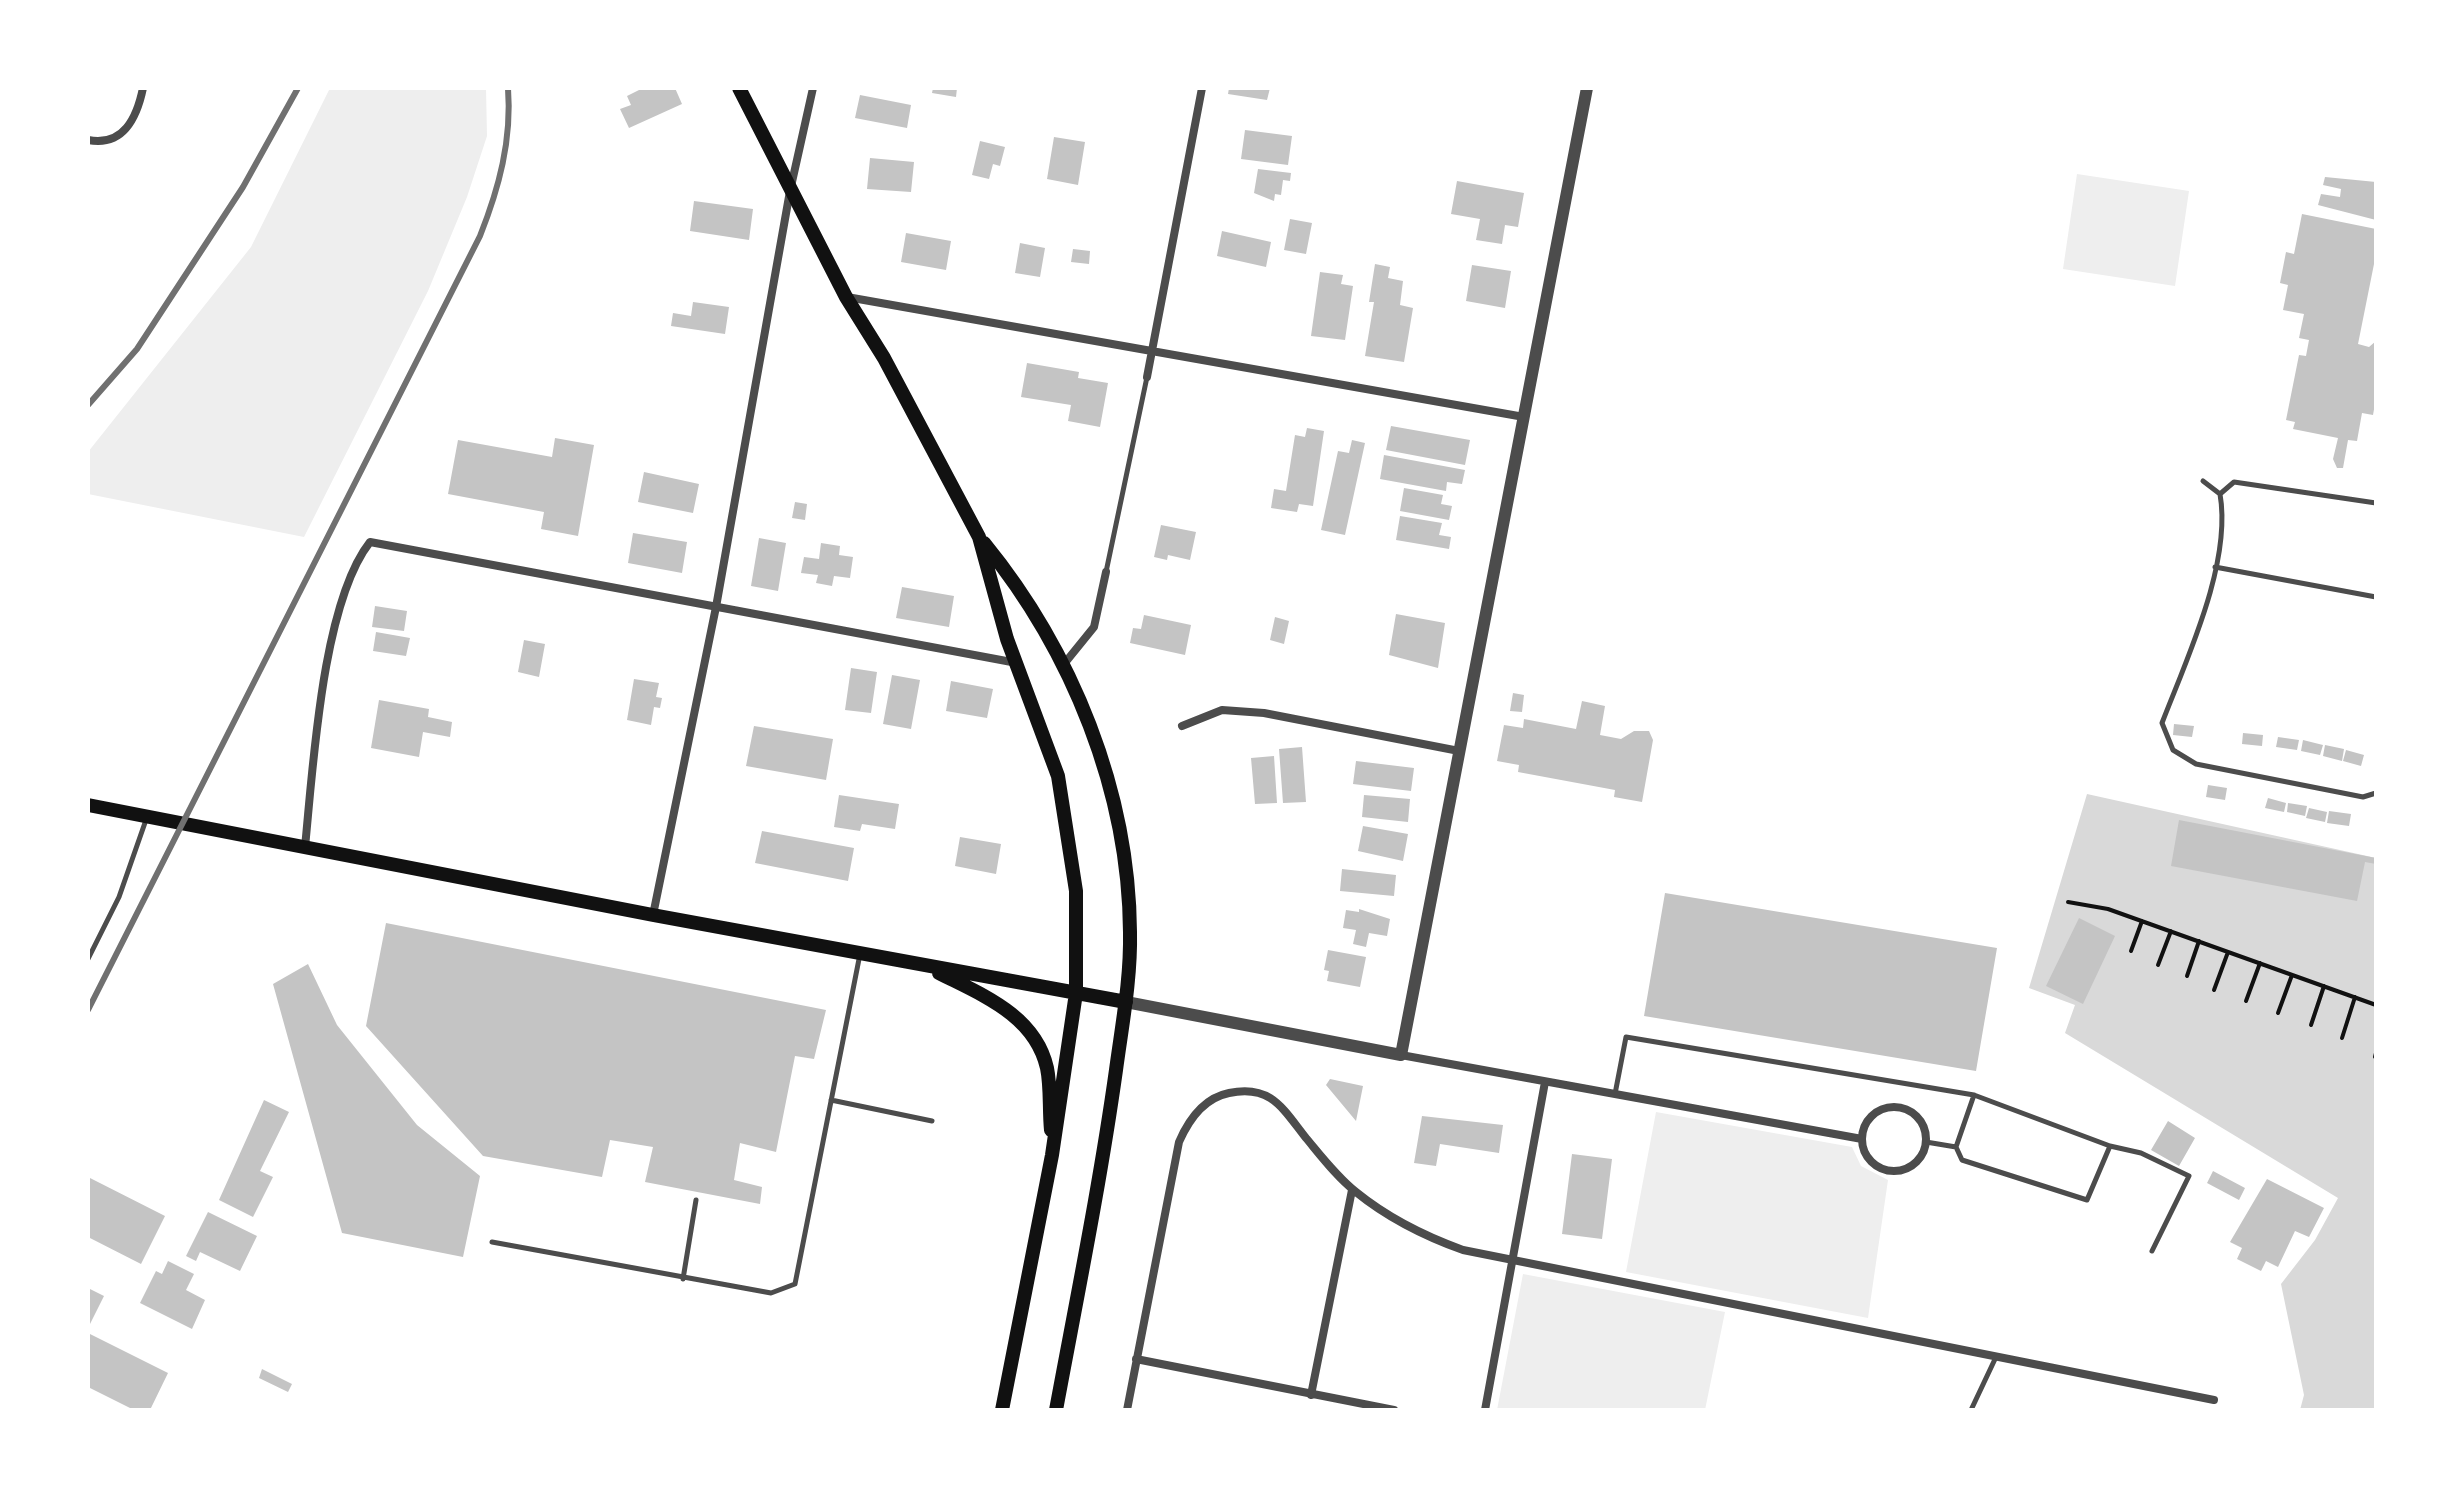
<!DOCTYPE html>
<html>
<head>
<meta charset="utf-8">
<style>
  body { margin:0 }
  #map { position:relative; width:2464px; height:1498px; overflow:hidden; background:#fff; font-family:"Work Sans",sans-serif }
  canvas { display:block }
  .frame { position:absolute; inset:0; border:90px solid #fff; pointer-events:none }
</style>
</head>
<body>
<div id="map">
<canvas width="2464" height="1498"></canvas>
<div class="frame"></div>
</div>
<script>
const ctx = document.querySelector('canvas').getContext('2d');
ctx.lineJoin = 'round';
function paint(path, color) { ctx.fillStyle = color; ctx.fill(path, 'evenodd'); }
function trace(path, color, width, dash) { ctx.strokeStyle = color; ctx.lineWidth = width; ctx.lineCap = dash ? 'butt' : 'round'; ctx.setLineDash(dash || []); ctx.stroke(path); }
const green = new Path2D(`
  M330 88H486L487 136 467 197 428 291 304 537 88 494V452L251 247Z
  M2077 174 2189 191 2175 286 2063 269Z
  M1656 1112 1852 1147 1861 1166 1888 1180 1868 1318 1626 1272Z
  M1523 1274 1725 1312 1705 1410H1497Z`);
const water = new Path2D(`
  M2087 794 2376 858V1410H2300L2304 1395 2281 1284 2315 1240 2338 1198 2065 1033 2075 1005 2029 988Z`);
const building = new Path2D(`
  M643 88H675L682 104 629 128 620 109 631 105 627 96Z
  M933 88H957L956 97 932 93Z
  M1229 88H1270L1267 100 1228 94Z
  M860 95 911 105 907 128 855 118Z
  M1245 130 1292 136 1288 165 1241 159Z
  M1054 137 1085 142 1078 185 1047 179Z
  M980 141 1005 147 1000 166 993 164 989 179 972 175Z
  M870 158 914 162 911 192 867 189Z
  M1258 169 1291 173 1290 181 1283 180 1281 195 1275 194 1274 201 1254 193Z
  M2325 177 2376 182V220L2318 205 2321 194 2340 197 2341 189 2323 185Z
  M1457 181 1524 193 1518 227 1505 225 1502 244 1476 240 1480 219 1451 214Z
  M694 201 753 209 749 240 690 231Z
  M2302 214 2376 229V254L2358 344 2369 347 2376 341V398L2373 415 2362 413 2357 441 2348 440 2343 468H2337L2333 459 2338 438 2293 429 2295 422 2286 420 2299 355 2306 356 2309 340 2299 338 2304 314 2283 310 2288 285 2280 283 2286 252 2294 254Z
  M1290 219 1312 223 1306 254 1284 250Z
  M1222 231 1271 242 1266 267 1217 256Z
  M906 233 951 241 946 270 901 262Z
  M1020 243 1045 248 1040 277 1015 273Z
  M1073 249 1090 251 1089 264 1071 262Z
  M1375 264 1390 267 1388 278 1403 281 1400 305 1413 308 1404 362 1365 356 1374 302H1369Z
  M1472 265 1511 271 1505 308 1466 301Z
  M1320 272 1343 275 1341 284 1353 286 1345 340 1311 336Z
  M693 302 729 307 725 334 671 326 673 313 691 316Z
  M1027 363 1079 372 1078 378 1108 383 1100 427 1068 421 1071 405 1021 397Z
  M1391 426 1470 440 1465 465 1386 450Z
  M1307 428 1324 431 1313 506 1299 504 1297 512 1271 508 1274 489 1286 491 1295 435 1305 437Z
  M555 438 594 445 578 536 541 529 544 512 448 494 458 440 552 457Z
  M1352 440 1365 443 1345 535 1321 530 1338 451 1349 453Z
  M1384 455 1465 470 1462 484 1447 482 1446 491 1380 479Z
  M644 472 699 484 693 513 638 502Z
  M1404 488 1443 495 1441 504 1452 506 1449 520 1400 511Z
  M795 502 807 504 805 520 792 518Z
  M1400 516 1442 523 1439 535 1451 537 1449 549 1396 540Z
  M1161 525 1196 532 1190 560 1168 555 1167 560 1154 557Z
  M633 533 687 542 682 573 628 563Z
  M759 538 786 543 778 591 751 586Z
  M821 543 840 546 839 555 853 557 850 578 834 576 832 586 816 583 818 575 801 573 804 557 819 559Z
  M902 587 954 596 949 627 896 618Z
  M375 606 407 611 404 631 372 627Z
  M1396 614 1445 623 1438 668 1389 655Z
  M1144 615 1191 625 1185 655 1130 643 1133 628 1141 629Z
  M1275 617 1289 621 1284 644 1270 640Z
  M376 632 410 638 406 656 373 651Z
  M524 640 545 644 539 677 518 672Z
  M851 668 877 672 871 713 845 710Z
  M892 675 920 680 911 729 883 724Z
  M634 679 659 683 656 697 662 698 660 708 654 707 651 725 627 720Z
  M951 681 993 689 987 718 946 711Z
  M1513 693 1524 695 1522 712 1510 711Z
  M379 700 429 709 428 717 452 722 450 737 423 732 419 757 371 748Z
  M1582 701 1605 706 1600 735 1621 739 1634 731H1649L1653 740 1642 802 1614 797 1615 790 1518 772 1519 765 1497 761 1504 725 1523 728 1524 719 1576 729Z
  M2174 724 2194 726 2192 737 2173 735Z
  M754 726 833 739 826 780 746 766Z
  M2243 733 2263 735 2262 746 2242 744Z
  M2278 737 2299 740 2297 750 2276 747Z
  M2303 740 2323 745 2320 755 2301 751Z
  M2325 745 2344 749 2342 761 2323 756Z
  M1302 747 1306 802 1283 803 1279 749Z
  M2346 750 2364 755 2361 766 2343 761Z
  M1274 756 1277 803 1255 804 1251 758Z
  M1356 761 1414 768 1411 791 1353 784Z
  M2208 785 2227 788 2225 800 2206 797Z
  M839 795 899 804 895 829 862 824 860 831 834 827Z
  M1364 795 1410 799 1408 822 1362 817Z
  M2268 798 2286 803 2284 812 2265 808Z
  M2288 803 2307 806 2305 816 2287 812Z
  M2309 808 2327 812 2325 822 2306 818Z
  M2329 811 2351 814 2349 826 2327 823Z
  M2179 820 2376 858V864L2365 862 2357 901 2171 866Z
  M1363 826 1408 834 1403 861 1358 851Z
  M762 831 854 848 848 881 755 863Z
  M960 837 1001 844 996 874 955 866Z
  M1342 869 1396 875 1394 896 1340 891Z
  M1665 893 1997 948 1976 1071 1644 1016Z
  M1359 909 1390 919 1387 936 1369 933 1366 947 1353 944 1356 930 1343 928 1346 910 1359 912Z
  M2079 918 2115 936 2083 1004 2046 986Z
  M386 923 826 1010 814 1059 795 1056 776 1152 740 1143 734 1180 762 1187 760 1204 645 1182 653 1147 610 1140 602 1177 483 1156 366 1026Z
  M1328 950 1366 957 1360 987 1327 981 1329 971 1324 970Z
  M308 964 337 1025 417 1125 480 1176 463 1257 342 1233 273 984Z
  M1330 1079 1363 1086 1356 1121 1326 1085Z
  M264 1100 289 1112 260 1171 273 1177 253 1217 219 1200Z
  M1422 1116 1503 1125 1499 1153 1440 1144 1436 1166 1414 1163Z
  M2168 1121 2195 1138 2179 1166 2151 1150Z
  M1572 1154 1612 1159 1602 1239 1562 1234Z
  M2213 1171 2245 1188 2239 1200 2207 1183Z
  M90 1178 165 1216 141 1264 88 1237Z
  M2267 1179 2324 1208 2309 1237 2295 1231 2278 1267 2266 1261 2261 1271 2237 1259 2242 1248 2230 1242Z
  M208 1212 257 1236 240 1271 200 1252 196 1261 186 1256Z
  M168 1261 194 1274 186 1290 205 1300 192 1329 140 1303 156 1271 162 1274Z
  M88 1288 104 1296 88 1328Z
  M88 1333 168 1373 150 1410H134L88 1387Z
  M262 1369 292 1384 288 1392 259 1378Z`);
const path = new Path2D(`
  M2068 902 2108 909 2376 1005
  M2131 951 2142 921
  M2158 965 2171 931
  M2187 976 2199 941
  M2214 990 2228 952
  M2246 1001 2260 963
  M2278 1013 2292 975
  M2311 1025 2324 986
  M2342 1038 2355 997
  M2375 1057 2376 1053`);
const service = new Path2D(`
  M2203 481 2220 494C2232 563 2187 658 2162 723L2173 750 2196 764 2363 797 2376 793
  M2220 494 2234 482 2376 503
  M2215 567 2376 597
  M1106 572 1147 377
  M88 959 119 897 147 817
  M1615 1094 1626 1037 1974 1095 1956 1147 1926 1142
  M1974 1095 2110 1146 2141 1153 2189 1176 2152 1251
  M831 1100 932 1121
  M1956 1147 1962 1160 2087 1200 2110 1146
  M492 1242 771 1293 795 1284 860 954
  M683 1279 696 1200
  M1971 1410 1996 1357`);
const minor = new Path2D(`
  M88 140C124 147 137 117 143 88
  M847 297 1524 417
  M1147 377 1202 88
  M1064 664 1094 627 1106 572
  M1182 726 1222 710 1264 713 1459 751
  M305 847C313 768 322 603 370 542L1017 663
  M653 915 716 607 790 191 813 88
  M1401 1055 1862 1139
  M1862 1139a32 32 0 1 1 64 0a32 32 0 1 1-64 0Z
  M1136 1359 1394 1410
  M1311 1395 1352 1190
  M1127 1410 1179 1142C1189 1119 1204 1098 1229 1093 1271 1084 1283 1109 1306 1138 1321 1156 1337 1177 1356 1192 1388 1218 1424 1236 1463 1250L2214 1400
  M1485 1410 1545 1082`);
const tertiary = new Path2D(`
  M1126 1002 1401 1055 1587 88`);
const secondary = new Path2D(`
  M739 88 846 297 884 358 979 537 1007 639 1058 776 1076 891V993L1052 1155 1002 1410
  M984 543C1072 651 1129 791 1130 932 1131 979 1122 1025 1116 1070 1100 1184 1077 1297 1056 1410
  M88 805 653 915 1126 1002
  M939 973C982 995 1035 1015 1047 1068 1051 1087 1049 1110 1051 1130`);
const rail = new Path2D(`
  M88 405 137 349 243 187 298 88
  M88 1010 480 236C499 188 512 140 508 88`);
paint(green, '#eee');
paint(water, '#d9d9d9');
paint(building, '#c4c4c4');
trace(path, '#111', 4);
trace(service, '#4c4c4c', 5);
trace(minor, '#4c4c4c', 8);
trace(tertiary, '#4c4c4c', 12);
trace(secondary, '#111', 14);
trace(rail, '#707070', 6);
</script>
</body>
</html>
